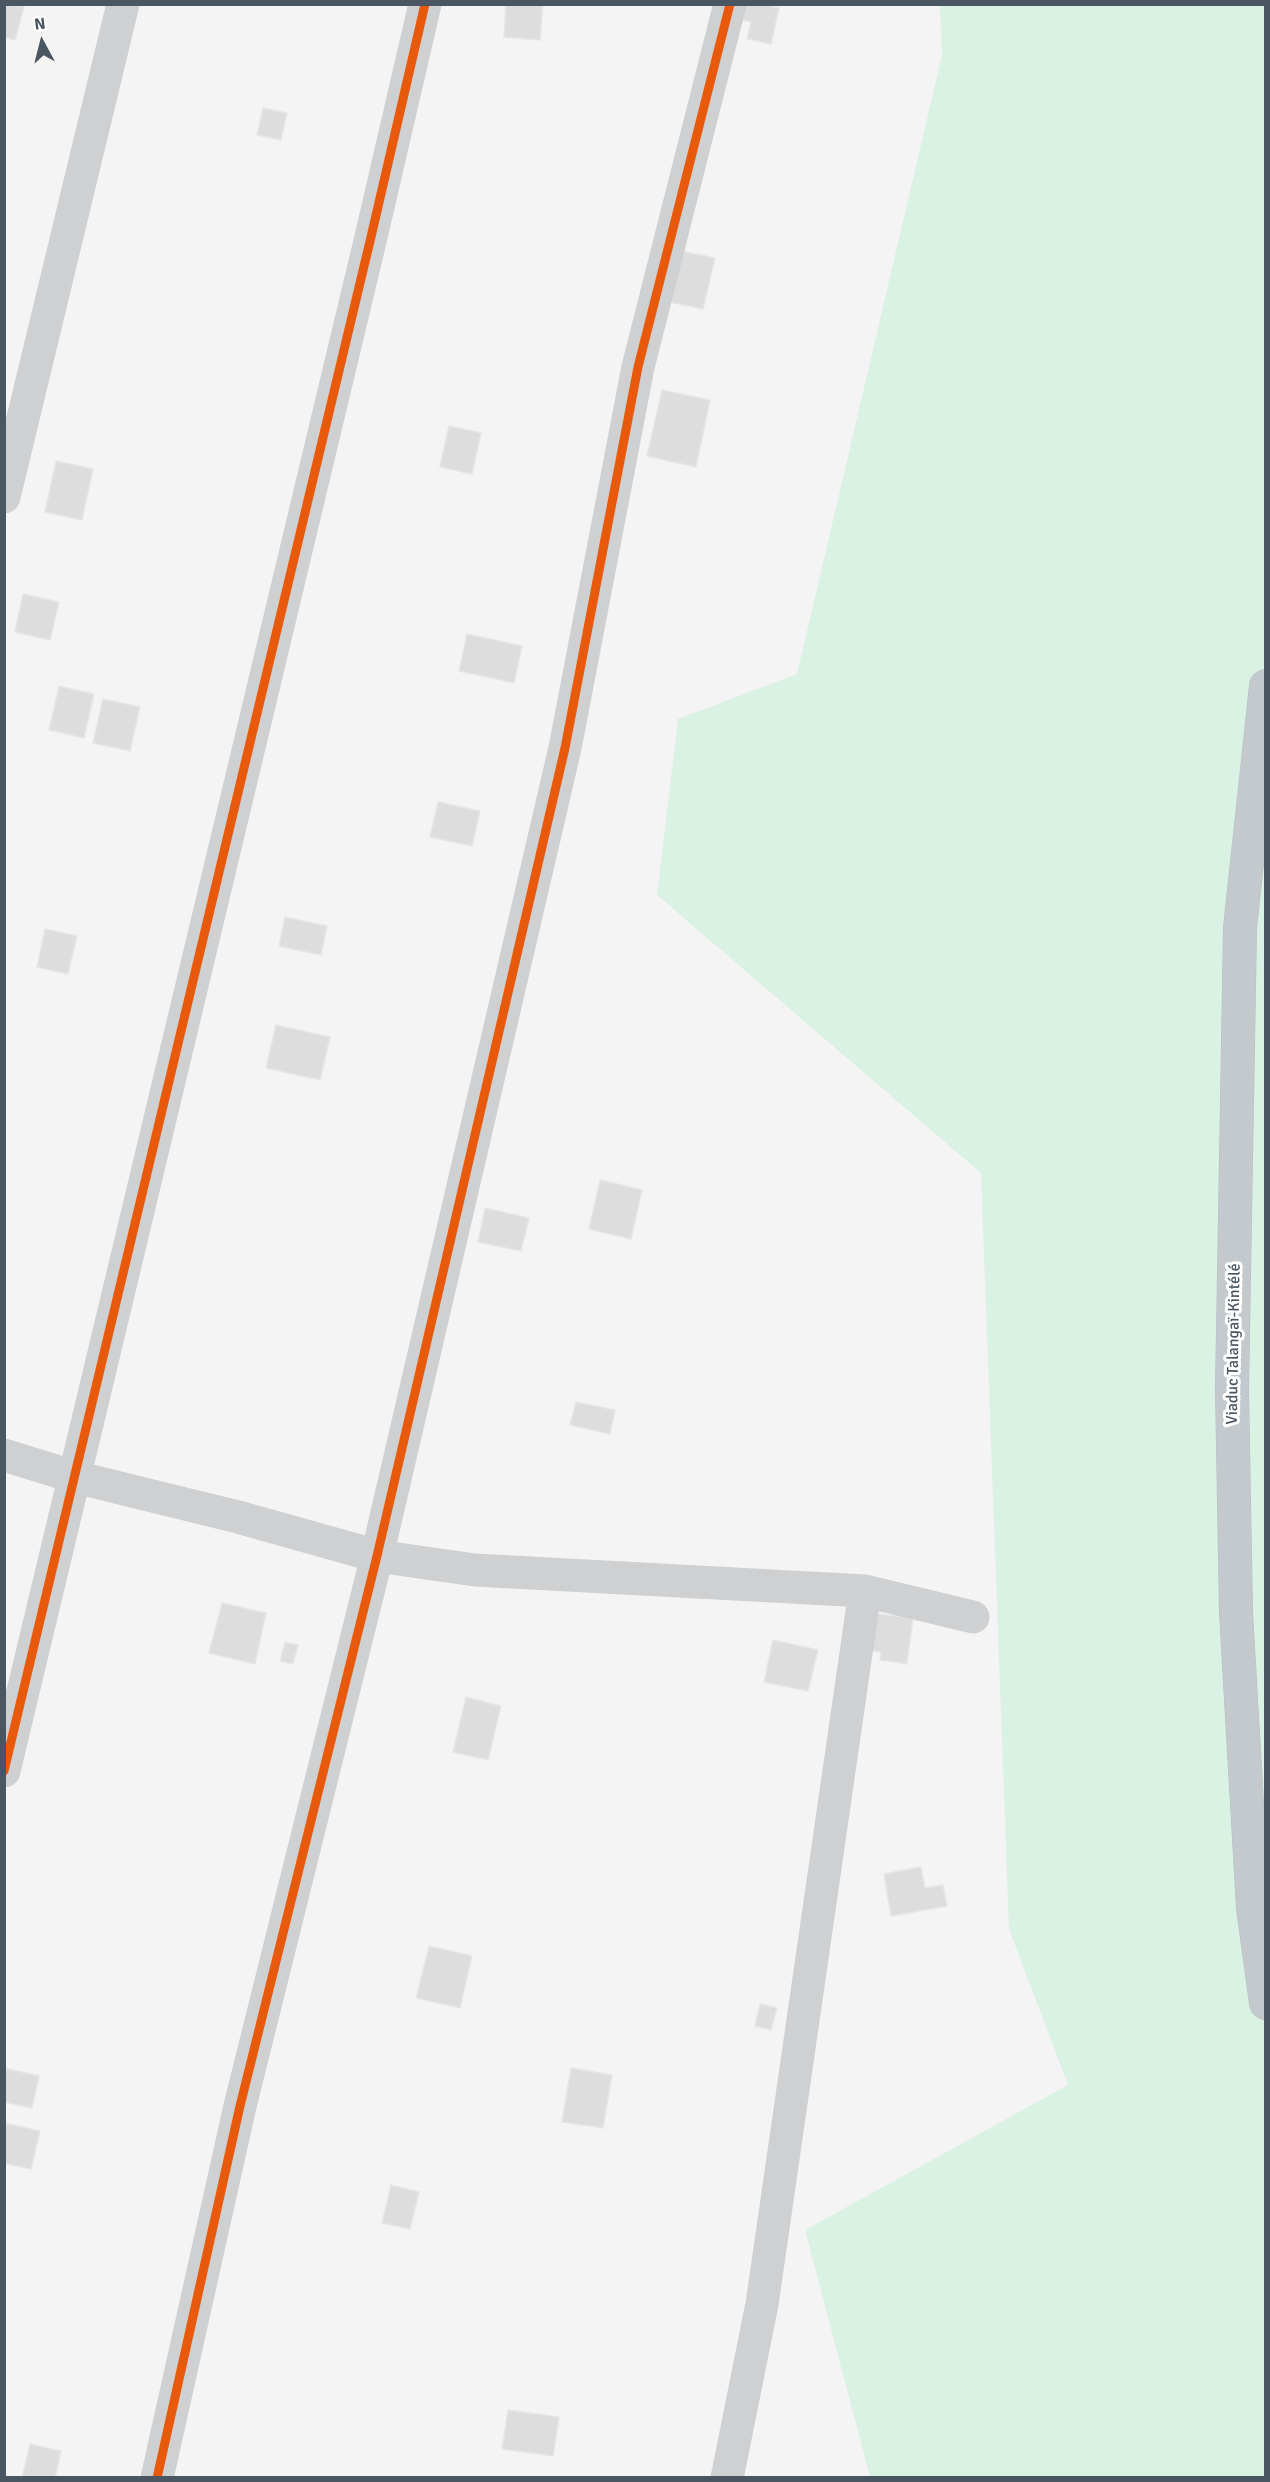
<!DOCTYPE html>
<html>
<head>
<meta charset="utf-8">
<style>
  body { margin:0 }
  #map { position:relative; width:1270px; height:2482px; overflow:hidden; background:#f4f4f4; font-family:Signika,sans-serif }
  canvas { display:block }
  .frame { position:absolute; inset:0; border:6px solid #4a5661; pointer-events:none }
  .north { position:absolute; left:12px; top:12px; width:60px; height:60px; -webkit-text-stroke:4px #fff; paint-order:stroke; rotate:353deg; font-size:16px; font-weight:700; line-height:24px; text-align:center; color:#4a5661 }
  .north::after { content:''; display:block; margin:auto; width:21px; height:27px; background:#4a5661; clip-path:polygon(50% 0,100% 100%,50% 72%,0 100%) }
</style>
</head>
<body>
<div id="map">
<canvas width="1270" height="2482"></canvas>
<div class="frame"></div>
<div class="north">N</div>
</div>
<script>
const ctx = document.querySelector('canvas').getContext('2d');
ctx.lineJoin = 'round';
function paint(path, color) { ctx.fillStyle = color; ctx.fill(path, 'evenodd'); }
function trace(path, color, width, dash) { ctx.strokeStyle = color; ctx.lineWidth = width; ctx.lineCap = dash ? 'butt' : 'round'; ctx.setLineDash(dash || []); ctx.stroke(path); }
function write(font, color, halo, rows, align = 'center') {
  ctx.font = font + ' Signika,sans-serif'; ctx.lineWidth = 6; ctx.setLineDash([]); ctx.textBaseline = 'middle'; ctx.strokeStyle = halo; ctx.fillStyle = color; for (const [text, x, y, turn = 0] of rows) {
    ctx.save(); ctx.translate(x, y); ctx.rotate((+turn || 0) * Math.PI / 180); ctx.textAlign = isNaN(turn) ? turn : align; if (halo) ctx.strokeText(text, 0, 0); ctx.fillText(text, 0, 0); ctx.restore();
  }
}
const green = new Path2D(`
  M940 5H1265V2477H870L805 2230 1068 2085 1009 1929 981 1173 657 895 678 719 797 674 942 55Z`);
const building = new Path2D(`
  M4 4 24 7 15 40 4 37Z
  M506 4H543L540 40 504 37Z
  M732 4H762L779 8 771 44 747 39 751 22 730 17Z
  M263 108 287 113 281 140 257 135Z
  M681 251 715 258 703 309 670 302Z
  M662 390 710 400 696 467 647 456Z
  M449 426 481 433 472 474 440 467Z
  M56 461 93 469 82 520 45 512Z
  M23 594 59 602 50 640 15 632Z
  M467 634 522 646 514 683 459 671Z
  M59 686 94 694 84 738 49 730Z
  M103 699 140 707 130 751 93 743Z
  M438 802 480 811 472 846 430 837Z
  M285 917 327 926 321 955 279 946Z
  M45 929 77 936 68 974 37 967Z
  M276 1025 330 1037 320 1080 266 1068Z
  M600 1180 642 1190 631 1239 589 1229Z
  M485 1208 529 1218 521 1251 478 1242Z
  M576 1402 615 1410 610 1434 570 1425Z
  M222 1603 266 1613 255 1664 209 1653Z
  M871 1613 913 1618 907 1664 880 1660 881 1652 865 1650Z
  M773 1640 818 1650 808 1691 764 1682Z
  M285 1642 298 1645 293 1664 280 1661Z
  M466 1697 501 1706 488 1760 453 1752Z
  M921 1867 925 1888 943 1885 947 1906 891 1916 884 1874Z
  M429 1946 472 1956 460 2008 416 1998Z
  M760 2004 777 2008 771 2030 755 2026Z
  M4 2068 39 2076 32 2108 4 2102Z
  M571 2068 612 2075 603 2128 562 2122Z
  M4 2123 40 2131 31 2169 4 2163Z
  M391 2185 419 2192 410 2229 382 2223Z
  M508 2410 559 2417 553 2456 502 2449Z
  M30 2444 61 2451 55 2478H22Z`);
const minor = new Path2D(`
  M4 497 123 4
  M4 1455 75 1477 238 1517 377 1556 475 1570 865 1591 973 1617
  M4 1771 371 237 425 4
  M157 2478 240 2106 377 1556 565 748 638 367 730 4
  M727 2478 762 2304 865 1591`);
const trunk = new Path2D(`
  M1266 686 1240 928 1232 1390 1236 1612 1253 1908 1266 2003`);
const cycleway = new Path2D(`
  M4 1771 371 237 425 4
  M157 2478 240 2106 377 1556 565 748 638 367 730 4`);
const streetNames = [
  ["Viaduc Talangaï-Kintélé",1234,1344,-89]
];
paint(green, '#d9f2e3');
paint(building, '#ddddde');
trace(building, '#e5e6e7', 1.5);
trace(trunk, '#b9bec3', 34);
trace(minor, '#ced0d2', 33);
trace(trunk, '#c4c9cd', 33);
trace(cycleway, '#e8590c', 9);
write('16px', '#4a5661', '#fff', streetNames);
</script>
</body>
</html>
